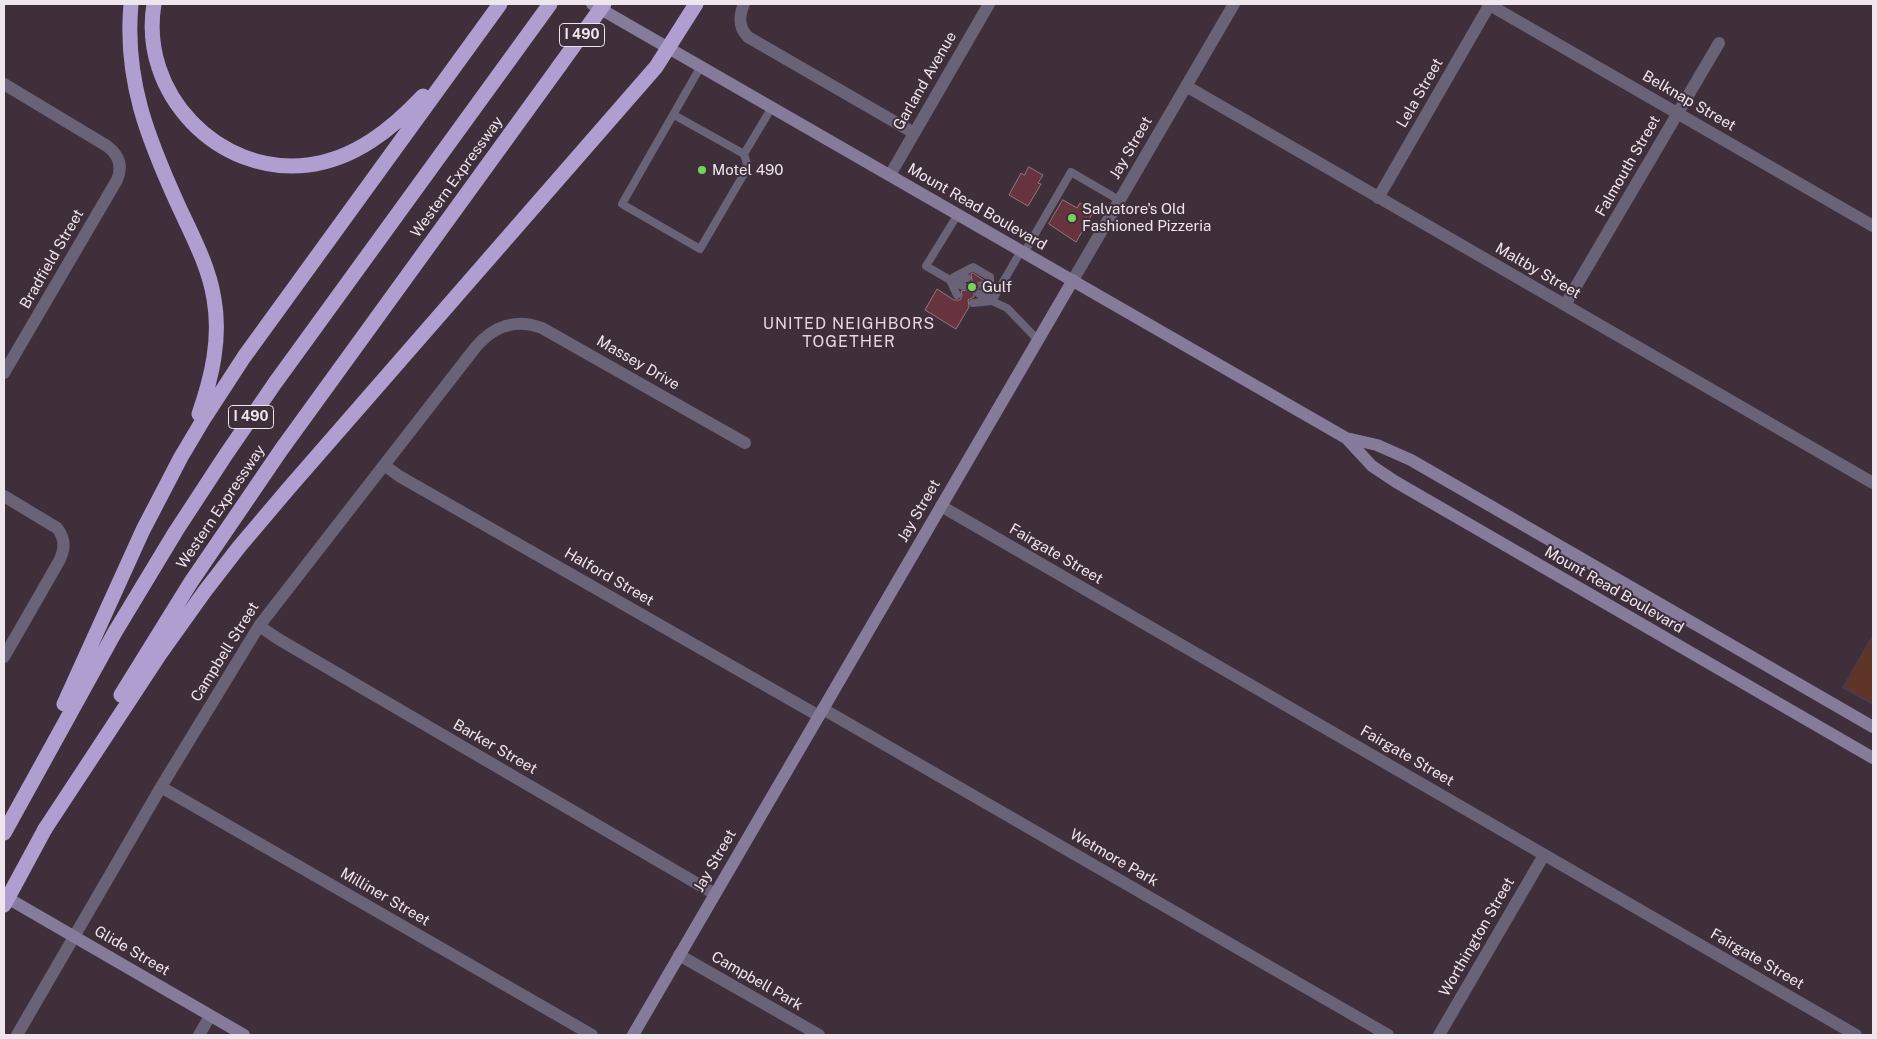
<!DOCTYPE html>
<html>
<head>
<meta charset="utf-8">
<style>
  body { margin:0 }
  #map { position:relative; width:1877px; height:1039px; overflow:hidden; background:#3e2f3b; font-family:"Public Sans",sans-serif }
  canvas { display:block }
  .frame { position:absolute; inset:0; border:5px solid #efe5ec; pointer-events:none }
</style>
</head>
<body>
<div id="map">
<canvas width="1877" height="1039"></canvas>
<div class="frame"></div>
</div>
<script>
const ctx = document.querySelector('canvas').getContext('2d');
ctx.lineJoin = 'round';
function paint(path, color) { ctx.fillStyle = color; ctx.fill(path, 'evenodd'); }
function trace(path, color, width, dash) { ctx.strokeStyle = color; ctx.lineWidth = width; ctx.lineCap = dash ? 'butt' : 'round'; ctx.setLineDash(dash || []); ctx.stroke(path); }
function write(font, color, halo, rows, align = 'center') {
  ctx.font = font + ' "Public Sans",sans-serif'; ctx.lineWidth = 4; ctx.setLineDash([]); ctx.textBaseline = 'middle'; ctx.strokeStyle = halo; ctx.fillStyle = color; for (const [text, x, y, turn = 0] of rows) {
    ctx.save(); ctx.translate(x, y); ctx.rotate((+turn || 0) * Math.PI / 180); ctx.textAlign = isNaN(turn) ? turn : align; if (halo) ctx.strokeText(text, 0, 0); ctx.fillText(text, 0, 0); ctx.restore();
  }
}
const built = new Path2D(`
  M1873 634V705L1842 688Z`);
const green = new Path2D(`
  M1873 637V702L1845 686Z`);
const building = new Path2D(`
  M1029 167 1043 175 1038 183 1041 184 1028 206 1009 195 1021 173 1024 175Z
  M1063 200 1077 208 1080 203 1094 211 1076 242 1049 224Z
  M973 273 985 281 978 283V289L974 292V297L968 300 969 307 956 329 925 310 937 289 954 300H960L962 296 961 291 967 290 968 284 972 281 971 274Z`);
const lane = new Path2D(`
  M701 66 622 204 700 249 748 167 744 154 772 107
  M674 115 744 154
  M958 214 926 266 950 280 967 278
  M1024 253 1071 172 1119 200
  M954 277 973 267 990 277 991 299
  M983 286 992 301 1007 308 1038 340
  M957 295 950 280 963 286
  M992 301 1021 251
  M973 303 992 301 979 294`);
const street = new Path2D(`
  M744 4C739 16 738 27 748 37L914 133
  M1488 4 1873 226
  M4 84 107 146C119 155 123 166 117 180L4 373
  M1186 86 1873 483
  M890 175 989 4
  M1378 198 1490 4
  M1073 280 1234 4
  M1565 305 1719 43
  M384 465 399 476 819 716
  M4 496 57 528C66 539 65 551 58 563L4 657
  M941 506 1856 1035
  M259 626 280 640 715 894
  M823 709 1388 1035
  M161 787 592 1035
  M679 955 819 1035
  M17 1035 161 787 259 626 475 348C493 326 516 318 542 328L745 443
  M199 1035 210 1016
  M1439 1035 1544 855`);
const secondary = new Path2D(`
  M592 4 1346 438 1372 466 1396 482 1873 758
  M1346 438 1377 445 1411 460 1873 727
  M4 896 244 1035
  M633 1035 1073 280`);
const highway = new Path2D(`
  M131 4C124 80 148 139 179 207 193 237 209 267 214 299 221 338 212 377 199 414
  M154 4C139 93 218 176 308 165 355 159 392 129 423 96
  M121 695 191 582 281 450 560 65
  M64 704 143 530 181 457 203 420 244 357 500 4
  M45 829 160 654 205 591 239 547 289 488 656 67 696 4
  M4 833 115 632 176 531 225 456 275 383 550 4`);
const highwayBridge = new Path2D(`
  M560 65 604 4
  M4 905 45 829`);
const markers = [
  [702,170,5,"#76d25a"],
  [1072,218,5,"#76d25a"],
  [972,287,5,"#76d25a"]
];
const shields = [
  [582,35,45],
  [251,417,45]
];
const shieldNames = [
  ["I 490",582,35],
  ["I 490",251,417]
];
const streetNames = [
  ["Garland Avenue",925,81,-60],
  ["Lela Street",1420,93,-60],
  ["Belknap Street",1689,101,30],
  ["Jay Street",1131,148,-60],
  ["Falmouth Street",1628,166,-60],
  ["Western Expressway",457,177,-54],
  ["Mount Read Boulevard",977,207,30],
  ["Bradfield Street",52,259,-60],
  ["Maltby Street",1538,271,30],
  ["Massey Drive",638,363,30],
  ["Western Expressway",221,507,-56],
  ["Jay Street",919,511,-60],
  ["Fairgate Street",1056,554,30],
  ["Halford Street",609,577,30],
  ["Mount Read Boulevard",1614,590,30],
  ["Campbell Street",225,652,-58],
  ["Barker Street",495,747,30],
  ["Fairgate Street",1407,756,30],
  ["Wetmore Park",1114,858,30],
  ["Jay Street",715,861,-60],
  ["Milliner Street",385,897,30],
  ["Worthington Street",1477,937,-60],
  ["Glide Street",132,951,30],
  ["Fairgate Street",1757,959,30],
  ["Campbell Park",757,981,30]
];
const poiNames = [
  ["Motel 490",712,170],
  ["Salvatore's Old",1082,209],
  ["Fashioned Pizzeria",1082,226],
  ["Gulf",982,287]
];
const neighbourhoodNames = [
  ["UNITED NEIGHBORS",849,324],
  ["TOGETHER",849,342]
];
paint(built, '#4e3a49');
paint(green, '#5e3526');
paint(building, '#67333e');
trace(building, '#8f787c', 1);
trace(lane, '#6a6277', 8);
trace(street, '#6a6277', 12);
trace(secondary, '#877b9c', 12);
trace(highway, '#b19ed1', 15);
trace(highwayBridge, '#b19ed1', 15);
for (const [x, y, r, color] of markers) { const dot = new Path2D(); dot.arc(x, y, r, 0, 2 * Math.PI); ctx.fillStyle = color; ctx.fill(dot); trace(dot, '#3e2f3b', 2); }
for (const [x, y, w] of shields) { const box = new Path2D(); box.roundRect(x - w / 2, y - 11.5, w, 23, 4); ctx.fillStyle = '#3e2f3b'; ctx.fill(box); trace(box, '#efe5ec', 1); }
write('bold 14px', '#efe5ec', null, shieldNames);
write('15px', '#efe5ec', '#3e2f3b', streetNames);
write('15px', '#efe5ec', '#3e2f3b', poiNames, 'left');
ctx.letterSpacing = '1px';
write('16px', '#e8d5e3', '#3e2f3b', neighbourhoodNames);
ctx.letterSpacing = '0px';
</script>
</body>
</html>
